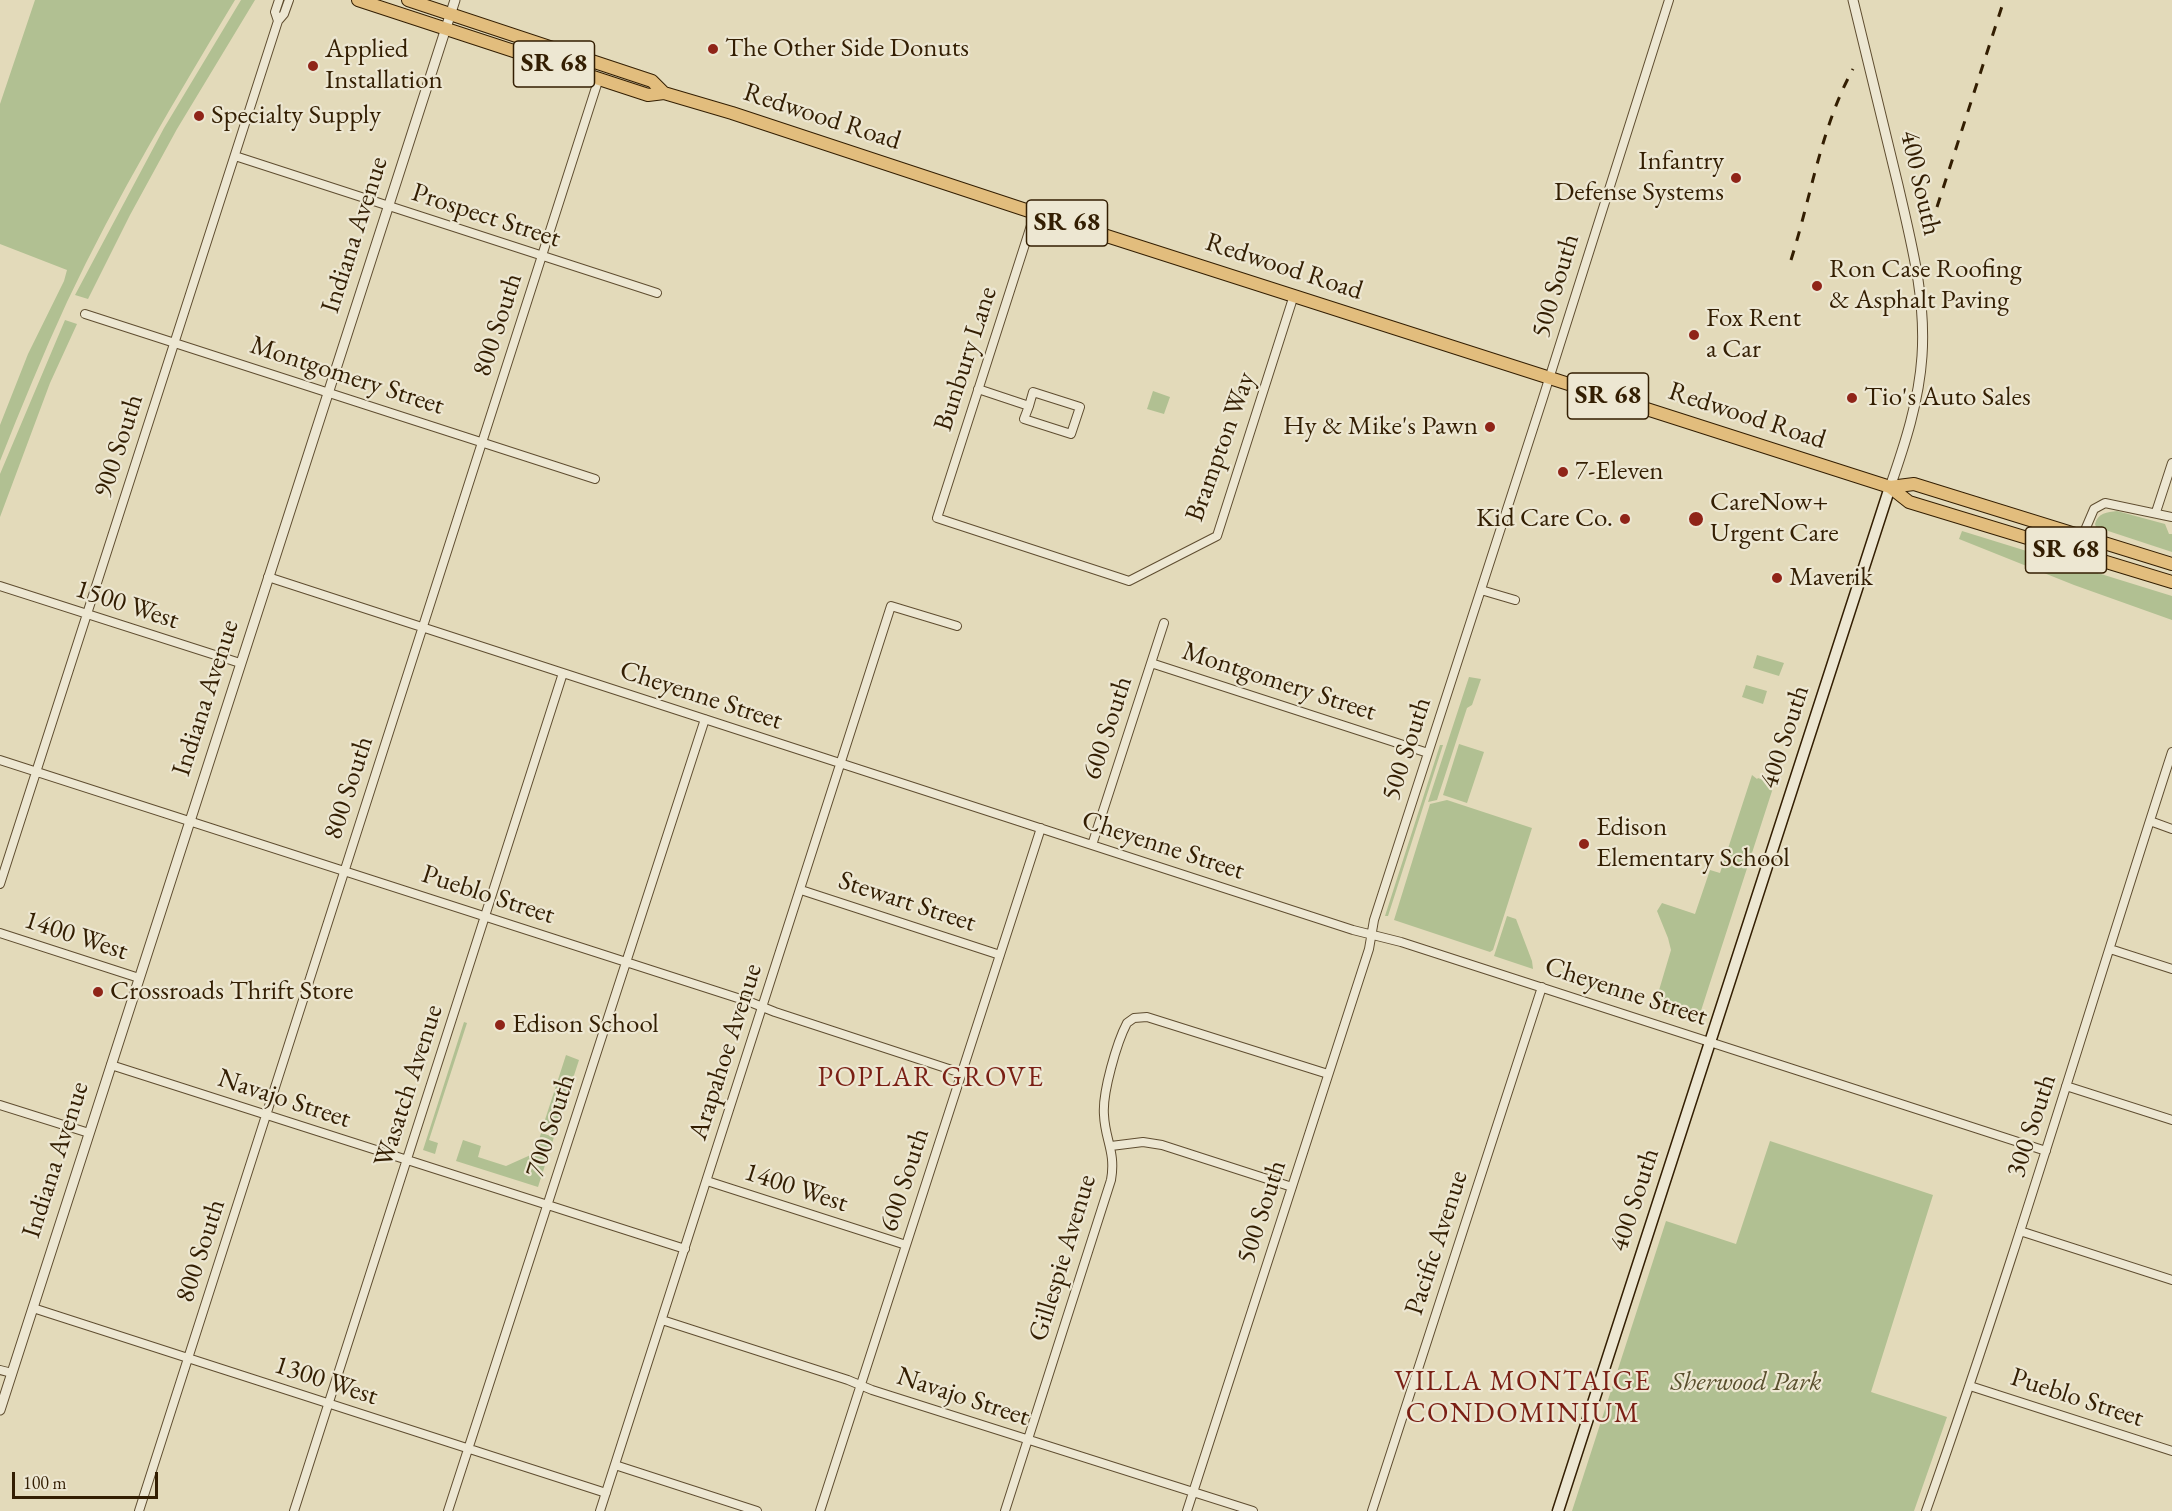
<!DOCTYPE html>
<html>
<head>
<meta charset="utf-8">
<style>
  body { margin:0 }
  #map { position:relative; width:2172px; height:1511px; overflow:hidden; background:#e3daba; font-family:"EB Garamond",serif }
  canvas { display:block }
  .scale { position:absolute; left:12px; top:1472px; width:146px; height:27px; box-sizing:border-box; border:3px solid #331e02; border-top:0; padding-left:8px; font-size:18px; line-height:21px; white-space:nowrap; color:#331e02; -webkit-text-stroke:4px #ede7d2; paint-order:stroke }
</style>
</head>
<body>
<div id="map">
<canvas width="2172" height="1511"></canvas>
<div class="scale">100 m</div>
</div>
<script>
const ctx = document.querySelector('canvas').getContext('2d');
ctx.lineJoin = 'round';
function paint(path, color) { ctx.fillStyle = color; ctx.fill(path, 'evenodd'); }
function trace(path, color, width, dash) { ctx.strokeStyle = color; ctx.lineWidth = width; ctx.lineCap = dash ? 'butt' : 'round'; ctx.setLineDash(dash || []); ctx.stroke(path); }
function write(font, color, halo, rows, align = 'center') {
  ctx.font = font + ' "EB Garamond",serif'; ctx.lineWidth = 4.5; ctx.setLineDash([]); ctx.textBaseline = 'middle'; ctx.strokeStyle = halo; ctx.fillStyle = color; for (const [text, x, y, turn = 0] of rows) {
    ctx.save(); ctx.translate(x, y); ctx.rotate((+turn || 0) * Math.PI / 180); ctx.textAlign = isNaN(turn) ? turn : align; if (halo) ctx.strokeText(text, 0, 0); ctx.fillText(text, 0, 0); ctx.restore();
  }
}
const green = new Path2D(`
  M35 0H235C176 98 116 198 67 302 43 354 21 408 0 461V425L28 354 64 281 67 270 0 244V104Z
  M241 0H255L177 129 130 215 88 299 75 295 164 128Z
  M65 320 77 324 50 383 0 517V474Z
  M1153 391 1170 397 1164 414 1147 409Z
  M2117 511 2165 524 2169 534H2172V552L2096 527 2095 524C2098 513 2107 512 2117 511Z
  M1962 531 2172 596V620L2074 585 1959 539Z
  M1757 655 1784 663 1779 676 1753 668Z
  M1469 677 1481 679 1472 705 1467 708 1437 800 1428 802Z
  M1746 685 1767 691 1763 704 1742 697Z
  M1459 744 1484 752 1467 803 1443 795Z
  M1440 745H1443L1388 916H1385Z
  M1752 775 1757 779 1758 778 1773 784 1772 791 1698 1020 1654 1007 1671 950 1668 938 1657 911 1662 903 1695 914 1710 870 1720 873Z
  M1447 800 1532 828 1493 950 1490 952 1394 920 1430 804Z
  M1507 916 1516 919 1532 961 1533 969 1494 956Z
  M1560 971 1631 994 1629 1000 1559 977Z
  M464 1022 467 1023 429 1140 438 1143 435 1154 423 1150Z
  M566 1055 579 1060 555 1134 542 1129Z
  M541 1133 554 1137 538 1187 456 1161 463 1140 481 1146 478 1157 506 1166 535 1153Z
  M1770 1141 1933 1195 1871 1392 1947 1417 1914 1511H1572L1666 1221 1736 1244Z`);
const minor = new Path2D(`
  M278 21 275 12 279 0
  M235 156 657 293
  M1035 213 937 518 1120 578 1129 581 1217 536 1294 295
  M85 314 595 479
  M978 389 1029 406 1033 392 1080 407 1071 434 1024 419 1029 406
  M2156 512 2172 463
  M2082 537 2094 509 2105 503 2172 517
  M268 577 1353 930 1401 942 2046 1151
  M0 586 240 663
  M1481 590 1515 600
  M1151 663 1428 753
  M0 760 750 1002 775 1012 961 1073
  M2150 821 2172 829
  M1092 845 1164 623
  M0 884 278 21 284 14 289 0
  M801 890 1000 955
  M0 933 139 978
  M2110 949 2172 969
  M111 1065 685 1249
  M2066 1086 2172 1120
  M0 1105 89 1133
  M1111 1146 1143 1142 1162 1145 1292 1187
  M707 1181 906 1245
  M2020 1231 2172 1280
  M33 1308 606 1493
  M662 1320 848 1380 872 1390 1253 1511
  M0 1370 12 1373
  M1970 1386 2172 1451
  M615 1465 757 1511
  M139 1511 599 78
  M294 1511 563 673
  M448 1511 705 719
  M600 1511 891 606 957 626
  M820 1511 1041 828
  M1005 1511 1111 1180C1116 1152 1105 1140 1104 1115 1102 1093 1117 1042 1127 1023L1134 1018 1147 1017 1328 1074
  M1187 1511 1369 949 1374 920 1542 401 1669 0
  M1372 1511 1542 987
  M1926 1511C2015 1260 2090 1005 2172 752`);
const tertiary = new Path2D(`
  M1853 0C1868 62 1883 124 1898 185 1911 242 1926 297 1922 356 1919 401 1905 444 1890 487
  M0 1410 455 0`);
const secondary = new Path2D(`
  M1558 1511 1890 487`);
const primary = new Path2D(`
  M358 0 648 95 664 93 732 113 1035 213 1890 487 1909 502 2172 582
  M408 0 652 81 664 93
  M1890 487 1914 484 2172 564`);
const rail = new Path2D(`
  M1937 207 2004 0
  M1791 260C1811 197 1821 127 1853 69`);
const markers = [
  [713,49,6,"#8f2418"],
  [313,66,6,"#8f2418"],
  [199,116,6,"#8f2418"],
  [1736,178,6,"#8f2418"],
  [1817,286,6,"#8f2418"],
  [1694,335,6,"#8f2418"],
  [1852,398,6,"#8f2418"],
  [1490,427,6,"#8f2418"],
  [1563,472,6,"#8f2418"],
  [1625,519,6,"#8f2418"],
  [1696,519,8,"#8f2418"],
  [1777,578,6,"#8f2418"],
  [1584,844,6,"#8f2418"],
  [98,992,6,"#8f2418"],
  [500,1025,6,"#8f2418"]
];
const shields = [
  [554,64,81],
  [1067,223,81],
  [1608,396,81],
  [2066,550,81]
];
const shieldNames = [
  ["SR 68",554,64],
  ["SR 68",1067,223],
  ["SR 68",1608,396],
  ["SR 68",2066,550]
];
const poiNames = [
  ["The Other Side Donuts",725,49],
  ["Applied",325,50],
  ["Installation",325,81],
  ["Specialty Supply",211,116],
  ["Infantry",1724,162,"right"],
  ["Defense Systems",1724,193,"right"],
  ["Ron Case Roofing",1829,270],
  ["& Asphalt Paving",1829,301],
  ["Fox Rent",1706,319],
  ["a Car",1706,350],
  ["Tio's Auto Sales",1864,398],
  ["Hy & Mike's Pawn",1478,427,"right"],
  ["7-Eleven",1575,472],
  ["CareNow+",1710,503],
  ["Urgent Care",1710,534],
  ["Kid Care Co.",1613,519,"right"],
  ["Maverik",1789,578],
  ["Edison",1596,828],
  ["Elementary School",1596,859],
  ["Crossroads Thrift Store",110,992],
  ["Edison School",512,1025]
];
const streetNames = [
  ["Redwood Road",822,117,18],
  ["400 South",1920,183,77],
  ["Prospect Street",486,216,18],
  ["Indiana Avenue",355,235,-72],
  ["Redwood Road",1284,267,18],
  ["500 South",1556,286,-73],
  ["800 South",498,325,-72],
  ["Bunbury Lane",966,359,-72],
  ["Montgomery Street",347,376,18],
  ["Redwood Road",1747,416,18],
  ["900 South",119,446,-72],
  ["Brampton Way",1221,447,-70],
  ["1500 West",127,605,18],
  ["Montgomery Street",1279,682,18],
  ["Cheyenne Street",701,696,18],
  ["Indiana Avenue",206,698,-72],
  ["600 South",1108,728,-72],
  ["400 South",1785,737,-72],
  ["500 South",1407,749,-72],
  ["800 South",349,788,-72],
  ["Cheyenne Street",1163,846,18],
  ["Pueblo Street",488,895,18],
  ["Stewart Street",907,902,18],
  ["1400 West",76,936,18],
  ["Cheyenne Street",1626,992,18],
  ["Arapahoe Avenue",726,1052,-72],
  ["Wasatch Avenue",409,1086,-72],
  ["Navajo Street",284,1099,18],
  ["700 South",551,1126,-72],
  ["300 South",2032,1126,-72],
  ["Indiana Avenue",56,1160,-72],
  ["600 South",905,1180,-72],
  ["1400 West",796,1188,18],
  ["400 South",1635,1200,-72],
  ["500 South",1262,1212,-72],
  ["Pacific Avenue",1437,1243,-72],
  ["800 South",201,1251,-72],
  ["Gillespie Avenue",1063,1258,-73],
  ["1300 West",326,1381,18],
  ["Navajo Street",963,1397,18],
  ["Pueblo Street",2077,1398,18]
];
const parkNames = [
  ["Sherwood Park",1746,1383]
];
const neighbourhoodNames = [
  ["POPLAR GROVE",931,1078],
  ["VILLA MONTAIGE",1523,1382],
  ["CONDOMINIUM",1523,1414]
];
paint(green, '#b1c092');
trace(minor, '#5f4d30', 10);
trace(tertiary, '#5f4d30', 11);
trace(secondary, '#331e02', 13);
trace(primary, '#331e02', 14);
trace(minor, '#ede7d2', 8);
trace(tertiary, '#ede7d2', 9);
trace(secondary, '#ede7d2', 10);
trace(primary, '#e2bd7d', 12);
trace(rail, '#331e02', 3, [10, 10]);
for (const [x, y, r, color] of markers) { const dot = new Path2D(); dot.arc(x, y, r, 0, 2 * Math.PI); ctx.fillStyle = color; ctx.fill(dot); trace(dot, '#ede7d2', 2); }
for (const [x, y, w] of shields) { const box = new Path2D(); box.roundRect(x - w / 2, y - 23, w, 46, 4.5); ctx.fillStyle = '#ede7d2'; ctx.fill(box); trace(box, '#331e02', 1.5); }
write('bold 26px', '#331e02', null, shieldNames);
write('27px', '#331e02', '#ede7d2', poiNames, 'left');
write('27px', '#331e02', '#ede7d2', streetNames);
write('italic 27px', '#594f2d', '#ede7d2', parkNames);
ctx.letterSpacing = '1.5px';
write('28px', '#7a1f14', '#ede7d2', neighbourhoodNames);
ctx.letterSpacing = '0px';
</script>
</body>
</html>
